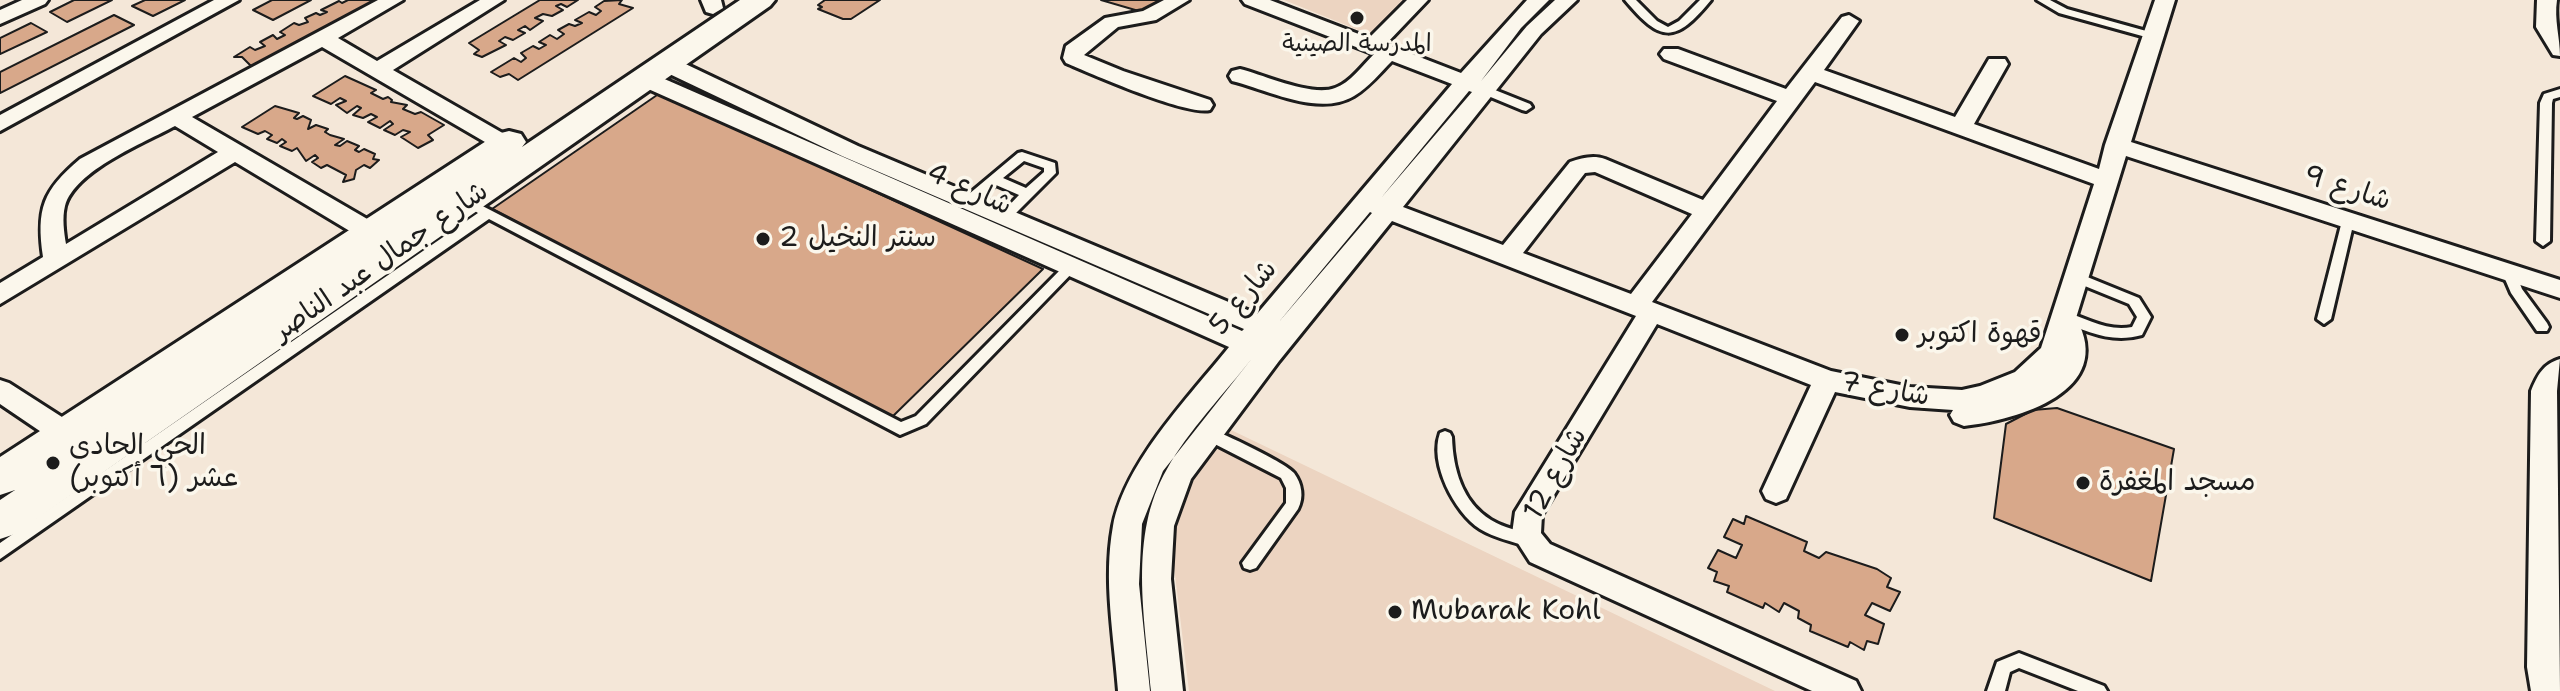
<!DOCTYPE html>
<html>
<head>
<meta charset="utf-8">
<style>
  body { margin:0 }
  canvas { display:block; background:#f4e7d8 }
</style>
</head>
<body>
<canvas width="2560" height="691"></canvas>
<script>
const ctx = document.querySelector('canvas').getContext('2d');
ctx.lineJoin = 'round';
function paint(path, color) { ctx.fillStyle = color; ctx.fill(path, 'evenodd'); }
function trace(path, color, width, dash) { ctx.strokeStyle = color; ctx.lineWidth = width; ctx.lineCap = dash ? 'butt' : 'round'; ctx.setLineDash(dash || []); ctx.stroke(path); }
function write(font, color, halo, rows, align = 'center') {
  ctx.font = font + ' "Shantell Sans","Playpen Sans Arabic",sans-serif'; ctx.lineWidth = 7; ctx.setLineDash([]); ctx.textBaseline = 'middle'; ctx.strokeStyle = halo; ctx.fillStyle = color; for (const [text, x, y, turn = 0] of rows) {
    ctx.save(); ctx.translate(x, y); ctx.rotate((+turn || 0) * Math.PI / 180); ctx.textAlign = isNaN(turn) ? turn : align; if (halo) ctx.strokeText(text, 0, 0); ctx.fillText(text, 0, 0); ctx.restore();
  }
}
const built = new Path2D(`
  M1284 0H1404L1371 35Z
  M1229 429 1775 691H1189L1170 533 1190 469Z`);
const building = new Path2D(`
  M74 0H112L67 22 50 12Z
  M145 0H185L153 16 132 6Z
  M272 0H311L273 20 253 10Z
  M348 0H381L253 68 242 57H234L250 47 255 50 265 46 260 42 273 35 277 39 285 35 280 32 294 23 299 25 308 22 305 18 316 13 320 15 327 12 321 10 339 1 342 3Z
  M540 0H578L567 7 561 4 556 6 563 10 552 16 543 14 535 18 543 21 530 30 525 26 518 30 525 33 513 40 505 37 499 41 506 45 482 57 474 54 479 50 469 43Z
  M622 0 619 4 633 8 518 80 509 74 500 77 491 72 514 58 521 62 526 58 521 53 533 46 539 49 546 45 539 42 550 35 557 39 564 34 558 30 569 24 575 26 582 23 575 20 589 12 596 15 601 11 595 7 604 1Z
  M825 0H880L851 19H843L818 9 822 7 818 5Z
  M1101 0H1163L1149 14Z
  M114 15 134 25 0 93V72Z
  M31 23 47 32 0 54V38Z
  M345 76 376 90 371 93 383 99 388 97 392 100 391 102 407 105 403 109 415 114 421 112 444 125 428 135 433 140 418 148 401 137 410 132 403 130 395 135 384 130 393 124 390 121 380 128 368 122 377 117 371 114 363 118 353 115 361 108 357 106 347 113 336 105 346 101 340 98 331 104 313 96Z
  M660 93 1043 269 889 420 492 209Z
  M275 106 299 113 294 118 297 119 303 116 311 120 308 129 316 125 328 129 325 132 330 135 344 139 335 145 340 146 347 141 359 146 355 150 359 152 364 149 375 154 373 159 379 160 370 168 364 165 356 170 354 179 343 182 346 175 327 165 321 168 312 162 318 158 315 155 306 161 297 148 292 151 280 146 286 142 282 139 277 143 267 139 272 135 265 131 258 134 242 127Z
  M2057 408 2174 449 2151 581 1994 518 2006 424 2033 410Z
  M1746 516 1807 542 1804 551 1819 558 1826 552 1877 569 1891 578 1887 587 1900 592 1890 611 1872 603 1865 615 1884 624 1878 644 1867 641 1864 650 1850 642 1848 647 1810 631 1811 625 1798 618 1799 611 1784 603 1779 612 1765 603 1763 608 1727 592 1729 586 1714 581 1717 572 1708 568 1718 550 1736 558 1742 545 1724 537 1733 519 1744 524Z`);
const lane = new Path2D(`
  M1625 0H1636L1657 21 1668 27 1679 21 1700 0H1711C1675 44 1661 43 1625 0Z
  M2037 0H2050L2067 9 2157 34 2159 36 2153 39 2059 13Z
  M1485 86 1530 104 1532 107 1526 111 1522 110 1481 93V87Z
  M2560 89V97L2553 99 2552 103 2550 241 2543 246 2536 241 2540 103 2544 94Z
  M1022 152 1055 163 1056 173 1009 220 1004 221 998 217 1019 195 996 185 971 205H963L961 202 963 199 1018 153ZM1024 161 1044 168V172L1026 188 1003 178Z
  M467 198 901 422 916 416 1065 265H1075L1077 268 926 424 900 435 489 219 0 559V543L478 213 461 202 463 199Z
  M2348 217 2354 221 2331 319 2324 324 2317 319 2342 221Z
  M2509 267 2514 269 2522 289 2547 323 2549 327 2547 331H2537L2511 293 2502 272Z
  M2075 272 2139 298 2151 317 2142 335C2111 344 2087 331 2058 320L2056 316 2058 312 2063 311C2086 318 2107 332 2132 327L2137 317 2129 304 2070 280 2068 277 2070 274Z
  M1208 428C1223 433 1286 463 1294 473 1302 484 1304 497 1298 509L1256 568 1250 570 1244 568 1242 563 1286 503V488L1281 478 1203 438 1201 434 1203 430Z
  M1445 431 1450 433 1452 437C1453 469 1462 502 1491 520 1504 528 1520 531 1534 535L1536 540 1534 545 1528 547C1512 541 1494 538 1480 529 1454 512 1429 463 1440 433Z
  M2019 653 2104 686 2107 691H2078L2019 668 2010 672 2005 691H1987L1997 662Z`);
const street = new Path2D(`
  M22 0H48L45 4 0 24V10Z
  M214 0H239L0 131V115Z
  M378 0H403L338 38 377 61 480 0H504L393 70 513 139 516 144 513 149H497L322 47 192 117 381 227 384 233 381 239 372 241 363 239 235 162 0 304V283L43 257C36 209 43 190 80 159ZM175 126 218 152 66 244C64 232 62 218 65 206 75 170 144 143 175 126Z
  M701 0H721L723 8 713 14 706 12Z
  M1164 0H1189L1156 20 1118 27 1084 55 1123 71 1210 100 1213 105 1210 110C1187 116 1092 74 1066 63L1063 58 1066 46 1105 18 1143 11Z
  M1242 0H1270L1369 38 1407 0H1428L1386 44 1461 73 1527 0H1549L1521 28 1481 81 1527 26 1555 0H1577L1541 34 1403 207 1503 245 1570 162C1582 158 1593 155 1605 159L1703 200 1777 101 1664 59 1660 54 1664 49H1678L1786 89 1842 17 1849 15 1859 21 1824 70 1955 117 1989 59H2005L2008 64 1974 124 2099 169 2105 145 2155 0H2175L2131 142 2560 280V298L2126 156 2076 318C2117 391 2018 420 1964 426L1954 422 1950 415 1953 410 1910 407 1835 392 1786 499 1776 503 1766 499 1762 491 1811 385 1657 324 1542 515 1541 533 1550 544 1856 681 1861 691H1812L1530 562 1512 534 1515 512 1636 316 1392 221 1279 361 1191 479 1174 526 1171 579 1183 691H1151C1145 618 1128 536 1167 469 1187 432 1226 392 1253 357L1163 471 1142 524 1139 584 1150 691H1118C1114 637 1103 580 1113 526 1125 462 1189 397 1229 347L637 84 634 79 637 74H653L1242 331 1244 329 842 156 659 69 656 64 659 59H675L858 146 1257 314 1452 84 1392 61C1380 73 1369 87 1354 96 1319 117 1268 90 1232 81L1229 76 1232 71 1240 69C1264 75 1312 97 1335 88 1350 83 1363 65 1374 54L1245 4ZM1815 82 2094 184 2041 348 2015 372 1980 386 1962 390 1910 387 1831 371 1652 302ZM1469 91 1472 92 1381 198ZM1595 172 1692 214 1631 294 1523 253 1585 173ZM1370 212 1372 213 1278 323Z
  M2537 0H2557C2554 20 2560 37 2560 56L2553 55 2536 27Z
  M2560 359 2557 391 2560 691H2531L2527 667 2531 391C2537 376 2543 364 2560 359Z
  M0 380 9 383 76 426 80 434 76 442 66 445 56 442 0 404Z`);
const secondary = new Path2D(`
  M740 0H775L770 6 15 534 0 539V500L15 490 0 495V457L497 134 509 131 521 134 526 142 522 147Z`);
const markers = [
  [1357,18,8,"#1c1c1c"],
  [763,239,8,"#1c1c1c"],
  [1902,335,8,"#1c1c1c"],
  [53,463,8,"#1c1c1c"],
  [2083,483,8,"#1c1c1c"],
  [1395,612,8,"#1c1c1c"]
];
const farPoinames = [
  ["المدرسة الصينية",1357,45]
];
const streetNames = [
  ["شارع 9",2347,189,18],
  ["شارع 4",969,190,24],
  ["شارع جمال عبد الناصر",381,262,-35],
  ["شارع 5",1244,298,-50],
  ["شارع 7",1885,390,10],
  ["شارع 12",1556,474,-61]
];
const poiNames = [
  ["سنتر النخيل 2",779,239],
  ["قهوة اكتوبر",1918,335],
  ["الحي الحادي",69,447],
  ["عشر (٦ أكتوبر)",69,479],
  ["مسجد المغفرة",2099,483],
  ["Mubarak Kohl",1411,612]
];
paint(built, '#ecd4c1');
paint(building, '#d8a88a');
trace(building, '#1c1c1c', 2);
trace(lane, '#1c1c1c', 6);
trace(street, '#1c1c1c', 6);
trace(secondary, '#1c1c1c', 6);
paint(lane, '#fbf7ec');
paint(street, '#fbf7ec');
paint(secondary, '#fbf7ec');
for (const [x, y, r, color] of markers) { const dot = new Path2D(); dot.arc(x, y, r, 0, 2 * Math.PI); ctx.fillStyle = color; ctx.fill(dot); trace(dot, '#fbf7ec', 3); }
write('24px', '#1c1c1c', '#fbf7ec', farPoinames);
write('28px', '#1c1c1c', '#fbf7ec', streetNames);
write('28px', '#1c1c1c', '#fbf7ec', poiNames, 'left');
</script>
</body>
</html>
